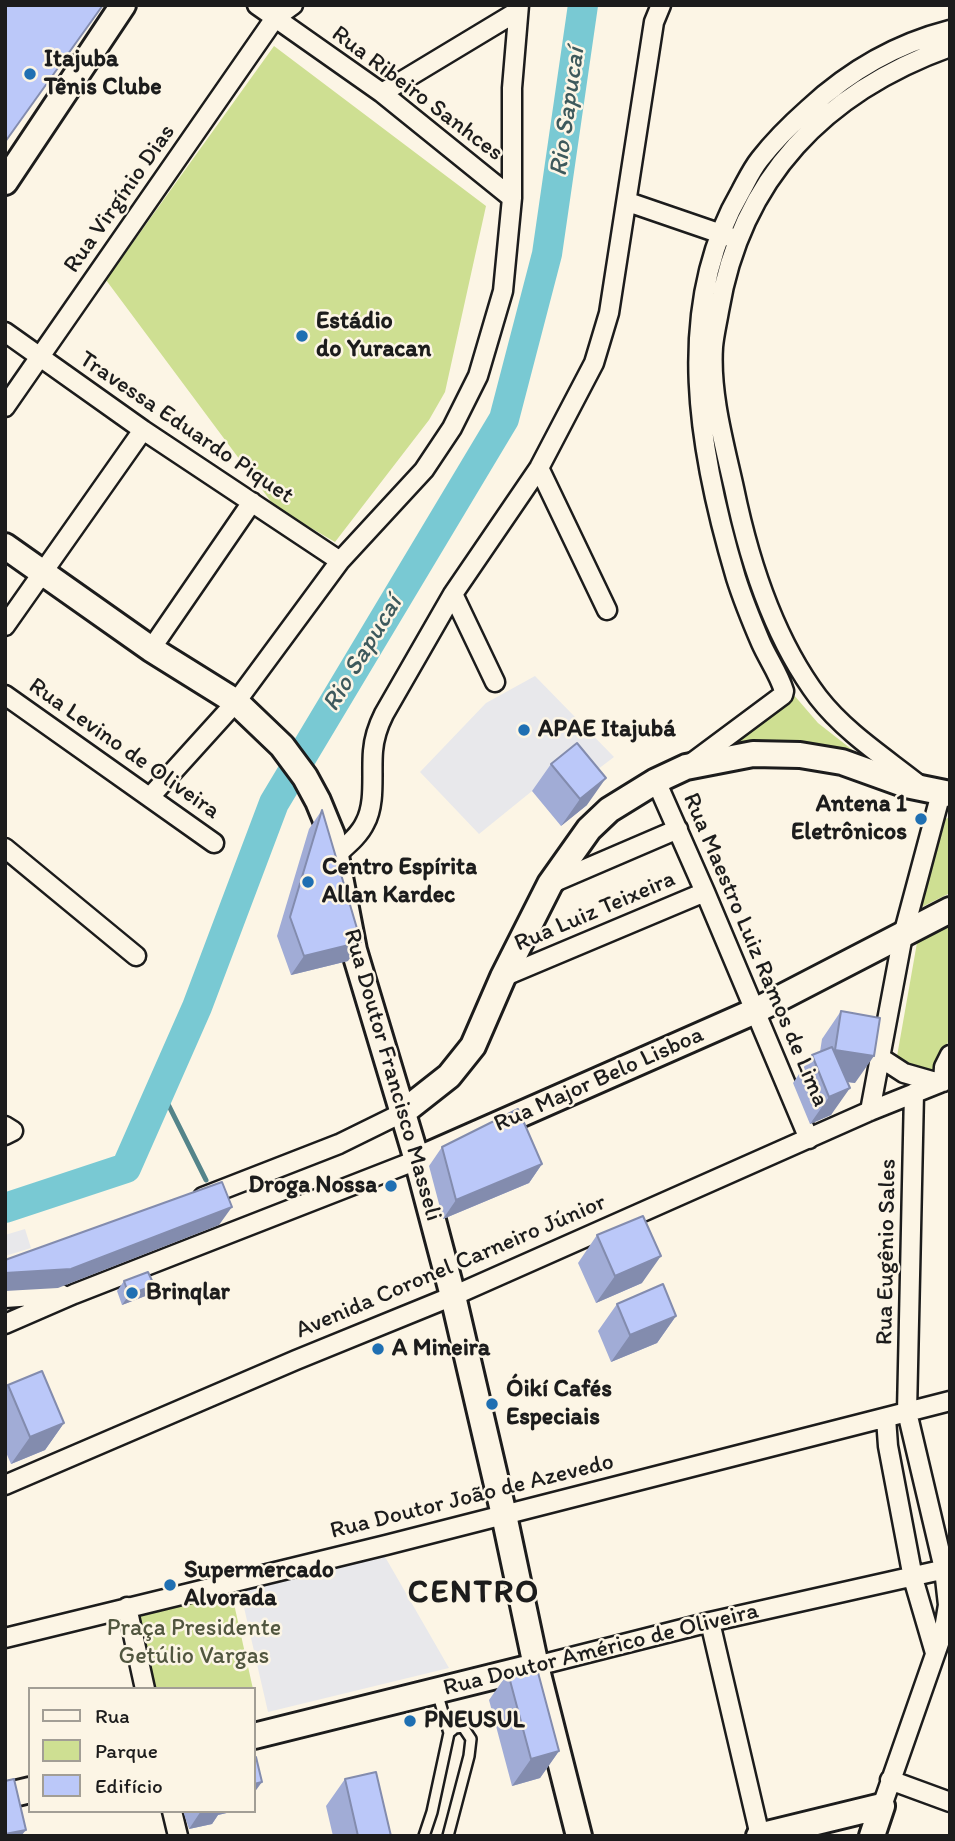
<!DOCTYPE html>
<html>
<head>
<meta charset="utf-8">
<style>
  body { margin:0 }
  #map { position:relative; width:955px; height:1841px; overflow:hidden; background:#fcf5e5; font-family:Itim,sans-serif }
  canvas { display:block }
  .frame { position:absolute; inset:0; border:7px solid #1c1c1c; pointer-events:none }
  .legend { position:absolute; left:28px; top:1687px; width:228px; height:126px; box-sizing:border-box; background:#fcf5e5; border:2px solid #a29e95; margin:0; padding:9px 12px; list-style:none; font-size:21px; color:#1c1c1c }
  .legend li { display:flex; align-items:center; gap:14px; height:35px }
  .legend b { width:35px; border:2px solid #a29e95 }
</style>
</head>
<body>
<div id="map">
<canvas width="955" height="1841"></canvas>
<div class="frame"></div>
<ul class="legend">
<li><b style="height:9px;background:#fcf5e5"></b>Rua</li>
<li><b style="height:19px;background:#cedf92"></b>Parque</li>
<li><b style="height:19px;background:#bbc8f9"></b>Edifício</li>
</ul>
</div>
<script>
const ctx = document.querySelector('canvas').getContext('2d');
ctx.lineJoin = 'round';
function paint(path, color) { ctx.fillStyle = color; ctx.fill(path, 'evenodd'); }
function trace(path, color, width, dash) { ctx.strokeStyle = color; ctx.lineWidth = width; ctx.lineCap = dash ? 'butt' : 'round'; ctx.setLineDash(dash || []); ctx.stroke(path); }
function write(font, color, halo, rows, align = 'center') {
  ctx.font = font + ' Itim,sans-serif'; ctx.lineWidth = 5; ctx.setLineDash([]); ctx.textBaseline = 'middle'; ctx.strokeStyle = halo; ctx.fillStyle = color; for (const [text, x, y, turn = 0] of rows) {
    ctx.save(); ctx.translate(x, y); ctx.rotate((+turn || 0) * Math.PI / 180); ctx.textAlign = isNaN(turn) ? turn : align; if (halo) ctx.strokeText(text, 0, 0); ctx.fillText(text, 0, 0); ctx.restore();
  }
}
const built = new Path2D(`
  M535 676 614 757 573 788 558 770 479 834 420 772 486 703Z
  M25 1229 31 1248 5 1256V1235Z
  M384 1555 449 1668 268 1712 240 1590Z`);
const green = new Path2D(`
  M274 46 486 206 445 392 429 420 335 542 275 507 106 280Z
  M793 694 818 723 855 752 785 742 720 751Z
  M950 817V893L916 910 938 822Z
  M950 920V1035L939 1070 916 1076 896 1062 918 937Z
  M230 1586 253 1689H154L139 1611Z`);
const stream = new Path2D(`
  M161 1090 206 1180`);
const river = new Path2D(`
  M5 1208 126 1168 197 1007 274 803 504 419 547 254 583 5`);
const lane = new Path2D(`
  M437 1692 449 1733
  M424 1836 432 1812 449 1733 455 1728 463 1727 471 1739 469 1756 448 1836`);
const street = new Path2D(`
  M257 5 382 93 512 198
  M382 93 518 11
  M628 202 730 237
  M5 332 143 430 340 561
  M5 407 275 18 293 5
  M539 468 607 610
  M453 594 495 682
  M5 626 143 430
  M151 649 252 502
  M5 695 214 843
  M689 765 783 695 784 691C779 674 768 659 761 643 752 622 743 600 736 578 699 454 672 309 741 191 747 180 752 169 760 159 774 141 790 125 808 109 849 71 895 44 950 30
  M656 781 705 892 809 1139
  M918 784C884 757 845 732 818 697 773 637 749 561 734 488 724 443 710 394 713 347 714 335 717 323 719 311 741 178 825 92 950 47
  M150 797 236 702 340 561 424 470 452 428 478 376 503 291 512 198V88L519 5
  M5 848 136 956
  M335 856C346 846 359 836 365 823 376 803 371 773 373 751 374 738 378 726 384 714L453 594 539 468 594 363 609 313 654 22 661 5
  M550 884 678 829
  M503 977 705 892
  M881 1058 904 1073 939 1083
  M943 1082 944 1067 950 1055
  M870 1111 903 935 941 793
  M5 1126 13 1131 5 1135
  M203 1197 339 1144 402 1113
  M5 1298 61 1294
  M5 1324 74 1294 417 1160
  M886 1418 888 1446 913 1578 935 1653
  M5 1485 296 1360 453 1296 870 1111 950 1079
  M127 1607 145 1689
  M710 1622 760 1836
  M5 1638 386 1545 950 1401
  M536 1666 710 1622 950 1568
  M890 1780 950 1802
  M882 1806 944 1629 948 1605 944 1569 907 1412 914 1093
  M172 1811 178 1836`);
const secondary = new Path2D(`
  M5 182 123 5
  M5 546 151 649 236 702 282 746 305 777 318 801 332 835 354 950 417 1160 453 1296 504 1515 536 1666 579 1836
  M402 1113 449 1076 473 1046 503 977 550 884 589 829 609 810 656 781 686 767 753 754 800 755 842 762 906 785 950 794
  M417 1160 755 1011 950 910
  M254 1736 536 1666
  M5 1796 30 1790
  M759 1836 882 1806
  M872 1836 882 1806`);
const wall = new Path2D(`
  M551 764 587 805 561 826 532 791Z
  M322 810 348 961 291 975 277 936 309 829Z
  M841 1011 855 1083 847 1082 831 1115 810 1124 793 1083 812 1055 820 1052 822 1039Z
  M442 1147 542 1164 529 1183 443 1219 429 1166Z
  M597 1235 642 1283 596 1303 578 1263Z
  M124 1281 148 1295 122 1305 117 1291Z
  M617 1304 676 1316 657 1343 611 1362 598 1331Z
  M8 1385 64 1423 45 1450 11 1464 5 1450V1390Z
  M508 1673 559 1751 540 1778 512 1786 489 1700Z
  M345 1779 391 1836H333L326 1806Z
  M183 1811H235L218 1815 212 1824 189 1829Z`);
const shadedWall = new Path2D(`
  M606 778 587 805 561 826 580 799Z
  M361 942 348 961 291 975 304 956Z
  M835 1050 874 1056 855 1083 821 1078 819 1073Z
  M850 1088 831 1115 810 1124 829 1097Z
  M542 1164 529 1183 443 1219 456 1200Z
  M232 1207 219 1225 58 1288 5 1291V1273Z
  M661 1256 642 1283 596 1303 615 1276Z
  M154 1285 148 1295 122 1305 129 1295Z
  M676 1316 657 1343 611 1362 630 1335Z
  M64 1423 45 1450 11 1464 30 1437Z
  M559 1751 540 1778 512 1786 531 1759Z
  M262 1782 254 1793V1784Z
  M201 1811H235L218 1815 212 1824 189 1829Z
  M26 1830 21 1836H5V1834Z`);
const building = new Path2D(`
  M5 5H103L5 142Z
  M577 743 606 778 580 799 551 764Z
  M322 810 361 942 304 956 290 917Z
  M841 1011 880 1018 874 1056 835 1050Z
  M832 1047 850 1088 829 1097 812 1055Z
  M518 1109 542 1164 456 1200 442 1147Z
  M222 1182 232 1207 71 1269 5 1273V1260Z
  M643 1216 661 1256 615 1276 597 1235Z
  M148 1272 154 1285 129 1295 124 1281Z
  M663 1284 676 1316 630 1335 617 1304Z
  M42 1371 64 1423 30 1437 8 1385Z
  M536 1665 559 1751 531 1759 508 1673Z
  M256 1757 262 1782 254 1784V1758Z
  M376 1772 391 1836H358L345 1779Z
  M14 1779 26 1830 5 1834V1781Z`);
const markers = [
  [30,74,7,"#1f6fb2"],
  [302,336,7,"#1f6fb2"],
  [524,730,7,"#1f6fb2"],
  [921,819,7,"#1f6fb2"],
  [308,882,7,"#1f6fb2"],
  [391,1186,7,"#1f6fb2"],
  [132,1293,7,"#1f6fb2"],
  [378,1349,7,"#1f6fb2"],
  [492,1404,7,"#1f6fb2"],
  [170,1585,7,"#1f6fb2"],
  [410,1721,7,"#1f6fb2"]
];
const poiNames = [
  ["Itajuba",44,60],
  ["Tênis Clube",44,88],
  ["Estádio",316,322],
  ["do Yuracan",316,350],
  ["APAE Itajubá",538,730],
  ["Antena 1",907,805,"right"],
  ["Eletrônicos",907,833,"right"],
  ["Centro Espírita",322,868],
  ["Allan Kardec",322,896],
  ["Droga Nossa",377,1186,"right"],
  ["Brinqlar",146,1293],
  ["A Mineira",392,1349],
  ["Óikí Cafés",506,1390],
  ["Especiais",506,1418],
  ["Supermercado",184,1571],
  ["Alvorada",184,1599],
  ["PNEUSUL",424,1721]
];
const streetNames = [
  ["Rua Ribeiro Sanhces",417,94,37],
  ["Rua Virgínio Dias",120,199,-55],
  ["Travessa Eduardo Piquet",186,428,34],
  ["Rua Levino de Oliveira",124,749,35],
  ["Rua Luiz Teixeira",595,912,-23],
  ["Rua Maestro Luiz Ramos de Lima",755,950,67],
  ["Rua Doutor Francisco Masseli",392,1075,74],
  ["Rua Major Belo Lisboa",599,1080,-24],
  ["Rua Eugênio Sales",887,1252,-89],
  ["Avenida Coronel Carneiro Júnior",451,1267,-23],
  ["Rua Doutor João de Azevedo",472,1497,-14],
  ["Rua Doutor Américo de Oliveira",601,1650,-14]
];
const parkNames = [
  ["Praça Presidente",194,1629],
  ["Getúlio Vargas",194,1657]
];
const waterNames = [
  ["Rio Sapucaí",568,112,-82],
  ["Rio Sapucaí",363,654,-59]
];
const districtNames = [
  ["CENTRO",474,1594]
];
paint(built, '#e8e8eb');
paint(green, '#cedf92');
trace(stream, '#54848a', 5);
trace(river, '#79c9d3', 30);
trace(lane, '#1c1c1c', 14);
trace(street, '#1c1c1c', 23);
trace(secondary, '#1c1c1c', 30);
trace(lane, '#fcf5e5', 9);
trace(street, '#fcf5e5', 18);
trace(secondary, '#fcf5e5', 24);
paint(wall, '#a1acd6');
paint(shadedWall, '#838cae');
paint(building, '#bbc8f9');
trace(building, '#838cae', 2);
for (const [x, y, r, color] of markers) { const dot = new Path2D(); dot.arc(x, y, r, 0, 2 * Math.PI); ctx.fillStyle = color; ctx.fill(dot); trace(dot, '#fcf5e5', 2.5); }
write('bold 24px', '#1c1c1c', '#fcf5e5', poiNames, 'left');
write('24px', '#1c1c1c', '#fcf5e5', streetNames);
write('24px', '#51563f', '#fcf5e5', parkNames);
write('italic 26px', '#3d595c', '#fcf5e5', waterNames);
ctx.letterSpacing = '2px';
write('bold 32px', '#1c1c1c', '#fcf5e5', districtNames);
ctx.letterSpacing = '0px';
</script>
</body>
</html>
